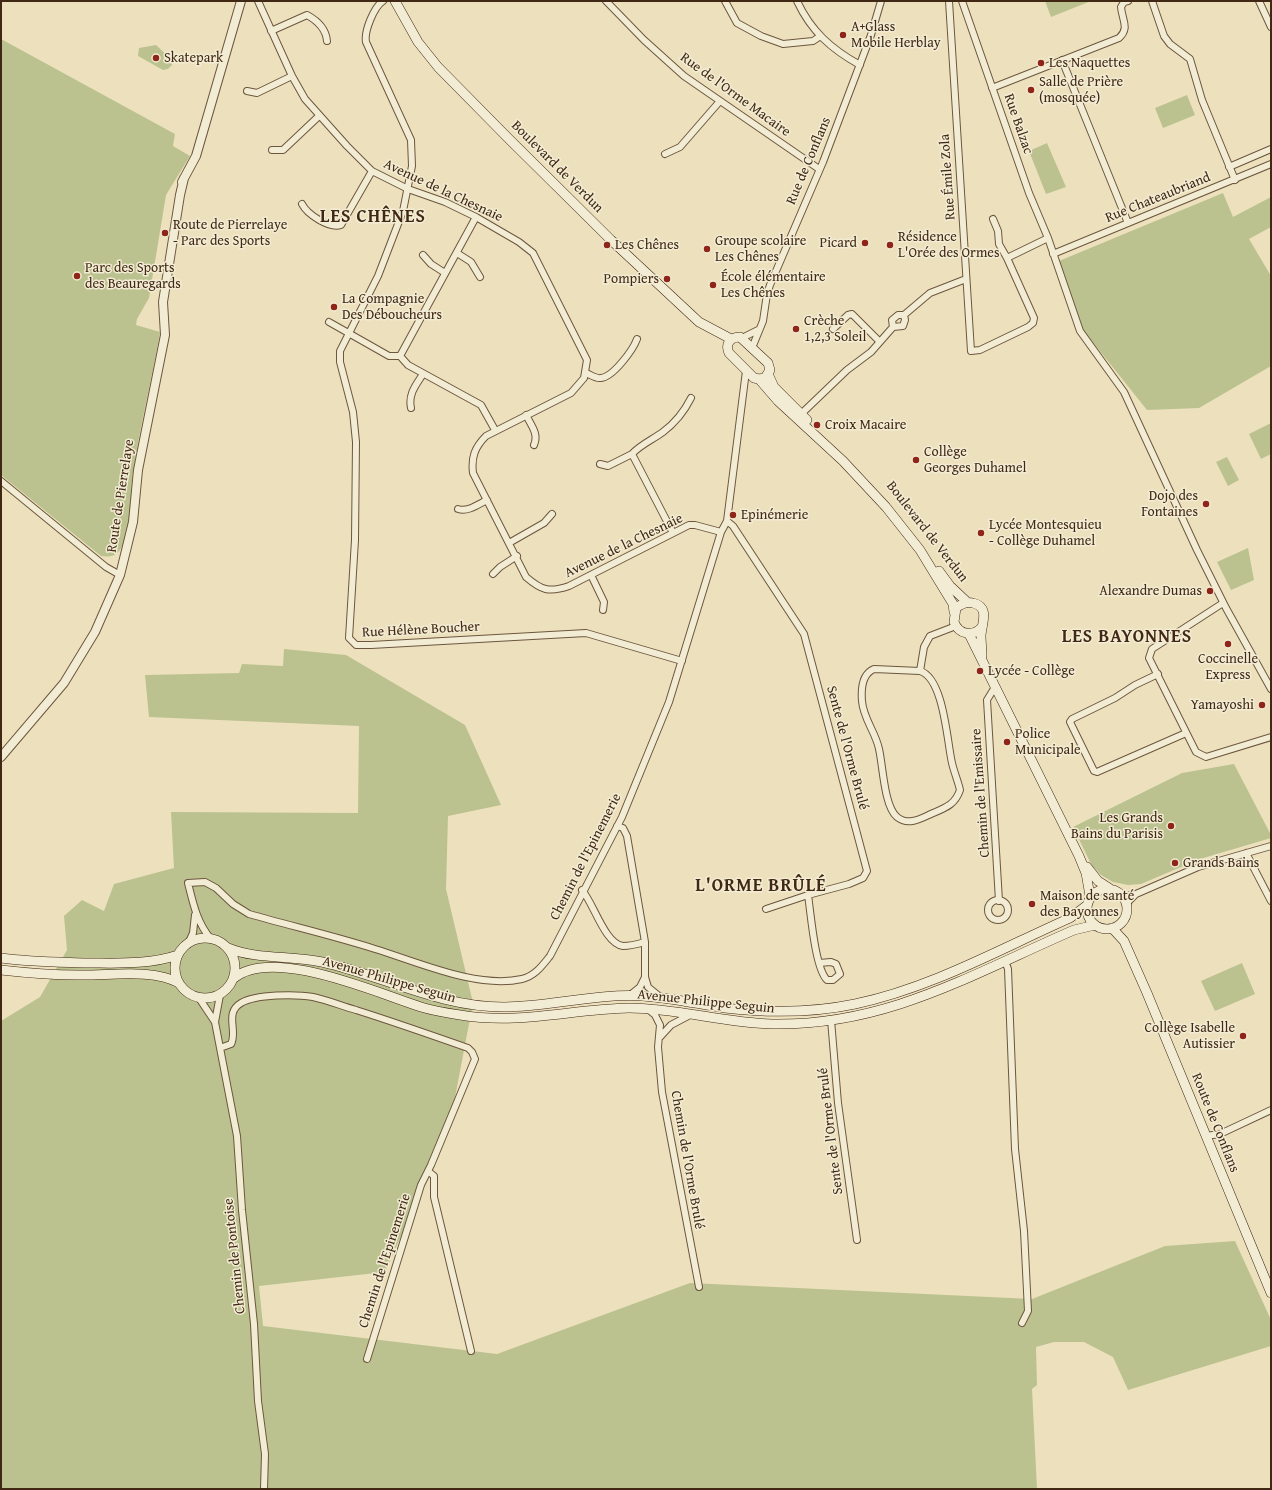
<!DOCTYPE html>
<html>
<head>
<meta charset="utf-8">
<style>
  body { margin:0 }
  #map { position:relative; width:1272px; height:1490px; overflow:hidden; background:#ede1bd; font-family:"Gentium Book Plus",serif }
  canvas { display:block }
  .frame { position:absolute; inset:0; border:2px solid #412814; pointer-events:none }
</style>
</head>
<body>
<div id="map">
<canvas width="1272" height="1490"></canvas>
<div class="frame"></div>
</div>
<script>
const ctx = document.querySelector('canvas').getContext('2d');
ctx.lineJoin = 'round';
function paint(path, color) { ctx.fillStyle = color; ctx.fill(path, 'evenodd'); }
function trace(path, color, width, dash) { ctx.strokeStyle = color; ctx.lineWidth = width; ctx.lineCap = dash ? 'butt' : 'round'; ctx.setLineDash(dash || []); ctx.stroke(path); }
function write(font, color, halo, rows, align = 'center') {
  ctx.font = font + ' "Gentium Book Plus",serif'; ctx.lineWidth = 3; ctx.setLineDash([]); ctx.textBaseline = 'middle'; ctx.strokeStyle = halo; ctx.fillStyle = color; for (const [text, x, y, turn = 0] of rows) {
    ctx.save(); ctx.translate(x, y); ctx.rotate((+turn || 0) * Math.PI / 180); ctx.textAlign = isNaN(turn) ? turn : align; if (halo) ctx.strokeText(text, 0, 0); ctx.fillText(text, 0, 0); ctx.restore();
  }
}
const green = new Path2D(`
  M1045 1H1091L1051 17Z
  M1 39 175 134 173 146 190 156 166 195 149 298 137 319 136 325 160 332C152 379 140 425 133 473 129 497 134 528 120 550 115 557 108 557 101 556L1 475Z
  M156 45 172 60V65L168 69 163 70 138 56 139 48Z
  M1187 95 1195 115 1163 128 1155 108Z
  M1047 143 1066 187 1046 194 1029 151Z
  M1223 193 1233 217 1271 197V227L1249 239 1271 276V366L1199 408 1147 410 1083 330 1059 261Z
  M1271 423V454L1261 459 1249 434Z
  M1227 457 1239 480 1228 486 1216 462Z
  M1248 548 1254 580 1231 590 1217 562Z
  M284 649 346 655 465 725 501 805 448 816 446 889 473 1003 449 1129 385 1272 259 1286 263 1326 497 1354 690 1283 1032 1299 1165 1246 1235 1241 1271 1320V1346L1128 1390 1113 1357 1084 1342H1054L1036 1347 1037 1385 1032 1389 1037 1489H1V1021L40 997 67 950 64 916 82 900 104 911 114 884 174 868 171 812 358 813 359 726 149 717 145 675 239 673 242 664 283 666Z
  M1234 764 1271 835V838L1200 859 1141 884 1128 885 1113 882 1101 875 1092 866 1073 827 1182 773Z
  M1242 963 1255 994 1215 1011 1201 981Z`);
const minor = new Path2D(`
  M258 1 292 76 305 99 347 146 372 171 408 189 445 202 476 217 519 242 533 253 587 360 584 378 571 393 486 436C475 447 471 457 473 473L526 577C541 590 549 593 569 586L689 525H695L721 532
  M383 1C374 7 364 31 366 42L411 140 412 166 403 211 378 276 340 351V362L353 412 356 442 355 540 349 638 356 645H371L586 633 682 661
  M606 1 644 40 684 76 819 169
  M725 1 737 23 761 36 783 44 813 41 819 37
  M797 1C811 31 831 49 860 65
  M949 1 971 351 980 350 1028 327 1033 323 1034 318 1007 258 1048 238
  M962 1 1029 193 1048 238 1080 331 1124 392 1197 550 1226 608 1271 689
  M1152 1 1164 36 1170 44 1190 59 1202 100 1235 180
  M1259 1 1271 27
  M271 31 307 15C318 21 326 29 327 41
  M1062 60 1128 223
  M992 88 1119 38C1130 28 1122 20 1121 7L1124 2 1128 1
  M247 91 257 93 292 76
  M272 150H283L319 116
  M665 154 680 147 720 101
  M1229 167 1271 149
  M302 204C307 214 329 229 341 225L372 171
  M476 217 400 356 408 365 481 405 495 430
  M993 219 998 231 999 244 1007 258
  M457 253 471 262 480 277
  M1053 254 1271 164
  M423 255 431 264 445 273
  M898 315H904L905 320 903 326 893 327 892 320Z
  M904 315 930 293 966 279
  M329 322 389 356H400
  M833 329 848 315 852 314 880 342
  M742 338 758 330
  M752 348 763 321 767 294 770 285 823 162 871 35 881 1
  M586 373C591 375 596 379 601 378 613 377 633 350 637 339
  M411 408C408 394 416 385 423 374
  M526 415C531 425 539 434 534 445
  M799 416 847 370 871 352 893 327
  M600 464 608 466 632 454
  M1 481 106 567 120 575
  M458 509C468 512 477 505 487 500
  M727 521 733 526 804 634 867 871 863 878 849 884 808 895C811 915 815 968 827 980H833L840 974 836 964 831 962 819 963
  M673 533 632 454C640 445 652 440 663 432 675 423 684 412 691 398
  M509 543 544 523 552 514
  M493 574 500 567 517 556
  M591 575 604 602 603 610
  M1223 603 1152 649 1149 658 1196 752 1206 757 1271 737
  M920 671 874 669C862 674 861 689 862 701 863 718 876 733 879 749 883 766 884 806 897 817 908 826 920 819 931 814 945 808 955 805 960 790 958 781 954 772 952 763 947 742 944 678 920 671L924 647 930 636 956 626
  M1158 674 1135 685 1115 698 1072 719 1070 722 1094 771 1097 772 1186 733
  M995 687 987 700 999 901
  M617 826 623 828 627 836 645 942V977L648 987 659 996
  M1246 853 1271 901
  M582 890C594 904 605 944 623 946 629 946 638 944 645 942
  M1123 897 1136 894 1198 867 1271 846
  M988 910a10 10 0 1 1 20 0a10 10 0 1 1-20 0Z
  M1126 904 1136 894
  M766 909 808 895
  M211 939C197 923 193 903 188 883L205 882 216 888 233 904 249 914C291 926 334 936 375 949 418 962 477 989 522 979 535 976 542 966 550 956L622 817 669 702 721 532 727 521 746 371
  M188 944 193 933 195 915
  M1005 961 1008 969 1015 1149 1024 1231 1028 1311 1022 1323
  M220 995 215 1022 237 1136 242 1210 254 1324 258 1401 265 1454 264 1489
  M630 995 640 987 645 977
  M199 998 215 1022
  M649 1010 655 1015 660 1025 658 1047 662 1092 699 1287
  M831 1020 838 1103 857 1240
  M660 1037 671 1025 690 1015
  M220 1048 231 1044C238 1031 224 1013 241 1003 256 994 296 994 313 997 327 1000 342 1006 356 1010 394 1022 431 1035 468 1048L472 1052 475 1059 431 1165 421 1185 367 1359
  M1206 1136 1220 1134 1271 1110
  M428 1171 434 1176V1197L471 1351`);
const tertiary = new Path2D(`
  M182 182 196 156 241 1
  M1 757 64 683 95 632 120 575 133 522 138 470 165 335 163 302 180 195 184 178`);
const secondary = new Path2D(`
  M395 1 418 42 438 67 509 139 611 240 699 322 731 339
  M740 337 768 363 770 370 765 378 759 379 754 378 729 353C725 344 730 337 740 337Z
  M768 374 774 387 807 420
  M759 379 778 401 843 461 886 507 920 550 953 604 954 612
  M939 571 950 586 967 602
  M982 627C973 637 959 635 954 622L956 608C961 604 966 601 973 603 990 607 982 623 981 635 981 642 982 649 982 656
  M969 634 1079 856 1086 873 1090 896
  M1087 867 1098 881 1109 888
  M1087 909a20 20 0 1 1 40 0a20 20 0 1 1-40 0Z
  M1112 928 1124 941 1147 993 1271 1293
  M175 968a30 30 0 1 1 60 0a30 30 0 1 1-60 0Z
  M228 948C258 960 291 955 322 962 384 976 439 1007 504 1007 550 1007 596 993 643 996 671 998 698 1004 725 1008 768 1013 812 1013 855 1004 931 988 1000 949 1070 918L1086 906
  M1 958C30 962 58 962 87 963 118 963 148 965 178 955
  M1 970C27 973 52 975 78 975 108 976 152 968 179 983
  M233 979C271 945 379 994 421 1007 434 1011 447 1013 460 1015 520 1025 571 1009 629 1008 677 1008 724 1023 772 1024 887 1026 972 974 1074 930L1095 925`);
const markers = [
  [843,35,4,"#8f2418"],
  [156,58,4,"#8f2418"],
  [1041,63,4,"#8f2418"],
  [1031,90,4,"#8f2418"],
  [165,233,4,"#8f2418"],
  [865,243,4,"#8f2418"],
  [607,245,4,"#8f2418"],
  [890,245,4,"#8f2418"],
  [707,249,4,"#8f2418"],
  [77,276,4,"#8f2418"],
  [667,279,4,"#8f2418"],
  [713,285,4,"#8f2418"],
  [334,307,4,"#8f2418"],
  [796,329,4,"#8f2418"],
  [817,425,4,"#8f2418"],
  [916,460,4,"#8f2418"],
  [1206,504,4,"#8f2418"],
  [733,515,4,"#8f2418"],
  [981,533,4,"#8f2418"],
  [1210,591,4,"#8f2418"],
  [1228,644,4,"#8f2418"],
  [980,671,4,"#8f2418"],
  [1262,705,4,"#8f2418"],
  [1007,742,4,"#8f2418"],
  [1171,826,4,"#8f2418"],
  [1175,863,4,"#8f2418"],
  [1032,904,4,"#8f2418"],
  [1243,1036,4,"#8f2418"]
];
const poiNames = [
  ["A+Glass",851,27],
  ["Mobile Herblay",851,43],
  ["Skatepark",164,58],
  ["Les Naquettes",1049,63],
  ["Salle de Prière",1039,82],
  ["(mosquée)",1039,98],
  ["Route de Pierrelaye",173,225],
  ["- Parc des Sports",173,241],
  ["Résidence",898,237],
  ["L'Orée des Ormes",898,253],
  ["Groupe scolaire",715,241],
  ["Les Chênes",715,257],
  ["Picard",857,243,"right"],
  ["Les Chênes",615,245],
  ["Parc des Sports",85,268],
  ["des Beauregards",85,284],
  ["École élémentaire",721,277],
  ["Les Chênes",721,293],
  ["Pompiers",659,279,"right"],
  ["La Compagnie",342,299],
  ["Des Déboucheurs",342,315],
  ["Crèche",804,321],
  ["1,2,3 Soleil",804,337],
  ["Croix Macaire",825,425],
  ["Collège",924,452],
  ["Georges Duhamel",924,468],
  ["Dojo des",1198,496,"right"],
  ["Fontaines",1198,512,"right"],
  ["Epinémerie",741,515],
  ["Lycée Montesquieu",989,525],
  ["- Collège Duhamel",989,541],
  ["Alexandre Dumas",1202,591,"right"],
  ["Coccinelle",1228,659,"center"],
  ["Express",1228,675,"center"],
  ["Lycée - Collège",988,671],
  ["Yamayoshi",1254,705,"right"],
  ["Police",1015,734],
  ["Municipale",1015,750],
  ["Les Grands",1163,818,"right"],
  ["Bains du Parisis",1163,834,"right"],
  ["Grands Bains",1183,863],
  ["Maison de santé",1040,896],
  ["des Bayonnes",1040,912],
  ["Collège Isabelle",1235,1028,"right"],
  ["Autissier",1235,1044,"right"]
];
const streetNames = [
  ["Rue de l'Orme Macaire",735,95,36],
  ["Rue Balzac",1018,124,71],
  ["Rue de Conflans",809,161,-67],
  ["Boulevard de Verdun",557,167,45],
  ["Rue Émile Zola",948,177,-94],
  ["Avenue de la Chesnaie",443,191,25],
  ["Rue Chateaubriand",1158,198,-22],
  ["Route de Pierrelaye",121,496,-81],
  ["Boulevard de Verdun",927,532,52],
  ["Avenue de la Chesnaie",624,546,-26],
  ["Rue Hélène Boucher",421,630,-3],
  ["Sente de l'Orme Brulé",847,748,75],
  ["Chemin de l'Emissaire",981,793,-94],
  ["Chemin de l'Epinemerie",586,857,-63],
  ["Avenue Philippe Seguin",389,980,16],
  ["Avenue Philippe Seguin",706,1002,6],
  ["Route de Conflans",1215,1123,68],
  ["Sente de l'Orme Brulé",831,1131,-97],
  ["Chemin de l'Orme Brulé",687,1160,80],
  ["Chemin de Pontoise",235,1256,-96],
  ["Chemin de l'Epinemerie",385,1261,-72]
];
const districtNames = [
  ["LES CHÊNES",373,217],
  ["LES BAYONNES",1127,637],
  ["L'ORME BRÛLÉ",761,886]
];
paint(green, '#bbc28f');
trace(minor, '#6c563e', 8);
trace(tertiary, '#6c563e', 10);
trace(secondary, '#412814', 10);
trace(minor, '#f3ecd4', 6);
trace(tertiary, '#f3ecd4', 8);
trace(secondary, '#f3ecd4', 9);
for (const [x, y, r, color] of markers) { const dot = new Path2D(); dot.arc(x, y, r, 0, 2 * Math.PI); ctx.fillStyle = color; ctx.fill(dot); trace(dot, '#f3ecd4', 1.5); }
write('14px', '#412814', '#f3ecd4', poiNames, 'left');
write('14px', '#412814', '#f3ecd4', streetNames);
ctx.letterSpacing = '1px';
write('bold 18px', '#412814', '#f3ecd4', districtNames);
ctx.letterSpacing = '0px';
</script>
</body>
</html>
